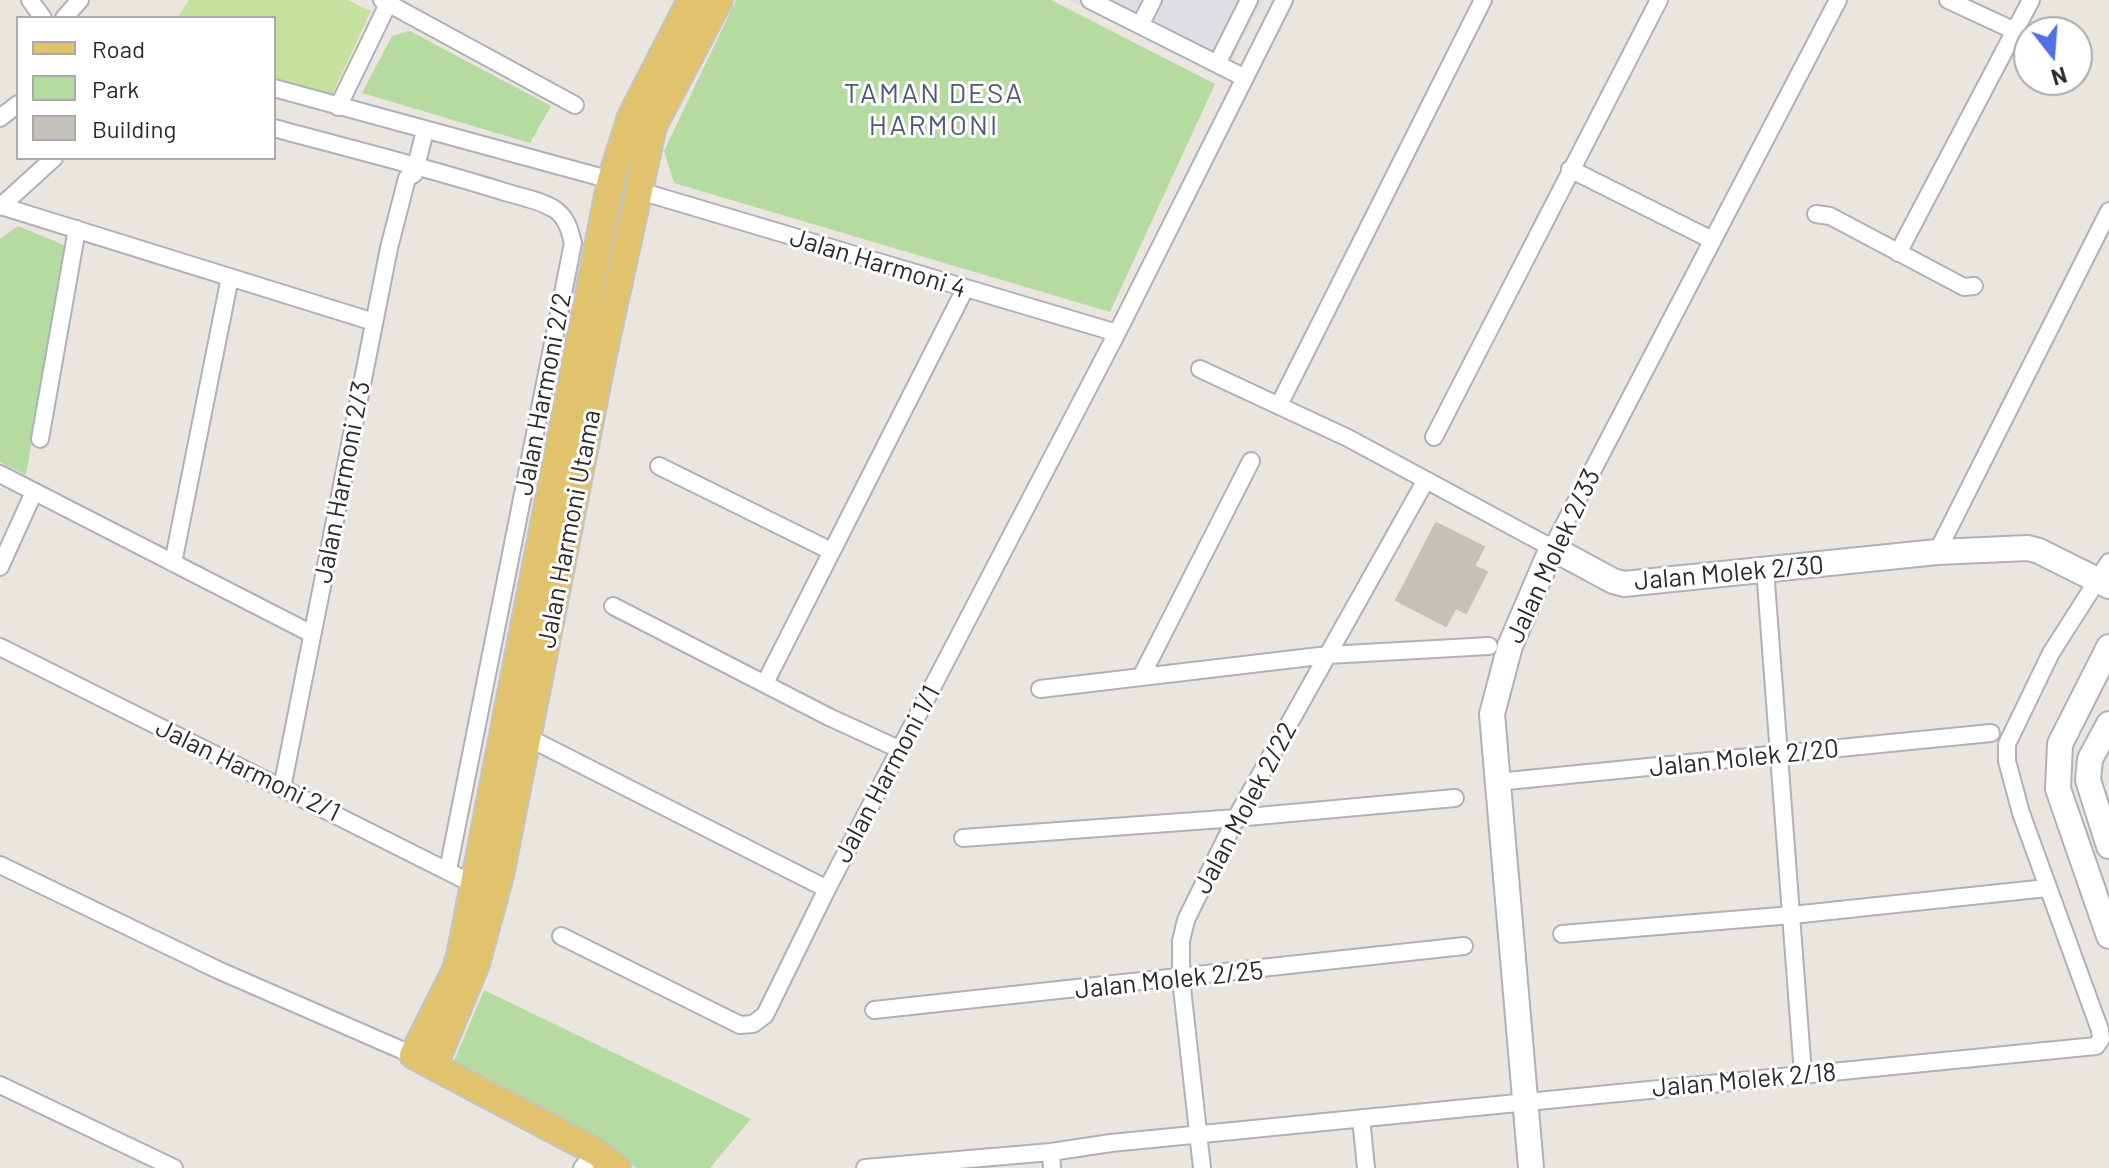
<!DOCTYPE html>
<html>
<head>
<meta charset="utf-8">
<style>
  body { margin:0 }
  #map { position:relative; width:2109px; height:1168px; overflow:hidden; background:#ebe5df; font-family:Barlow,sans-serif }
  canvas { display:block }
  .legend { position:absolute; left:16px; top:16px; width:260px; height:144px; box-sizing:border-box; background:#fff; border:2px solid #aaa; margin:0; padding:10px 14px; list-style:none; font-size:24px; color:#2b2b2b }
  .legend li { display:flex; align-items:center; gap:16px; height:40px }
  .legend b { width:40px; border:2px solid #aaa }
  .north { position:absolute; left:2013px; top:16px; width:80px; height:80px; box-sizing:border-box; background:#fff; border:2px solid #aaa; border-radius:50%; rotate:163deg; font-size:22px; font-weight:700; line-height:32px; text-align:center; color:#2b2b2b }
  .north::after { content:''; display:block; margin:auto; width:28px; height:36px; background:#5170e5; clip-path:polygon(50% 0,100% 100%,50% 72%,0 100%) }
</style>
</head>
<body>
<div id="map">
<canvas width="2109" height="1168"></canvas>
<ul class="legend">
<li><b style="height:10px;background:#e1c36e"></b>Road</li>
<li><b style="height:22px;background:#b6dba1"></b>Park</li>
<li><b style="height:22px;background:#c4c0ba"></b>Building</li>
</ul>
<div class="north">N</div>
</div>
<script>
const ctx = document.querySelector('canvas').getContext('2d');
ctx.lineJoin = 'round';
function paint(path, color) { ctx.fillStyle = color; ctx.fill(path, 'evenodd'); }
function trace(path, color, width, dash) { ctx.strokeStyle = color; ctx.lineWidth = width; ctx.lineCap = dash ? 'butt' : 'round'; ctx.setLineDash(dash || []); ctx.stroke(path); }
function write(font, color, halo, rows, align = 'center') {
  ctx.font = font + ' Barlow,sans-serif'; ctx.lineWidth = 6; ctx.setLineDash([]); ctx.textBaseline = 'middle'; ctx.strokeStyle = halo; ctx.fillStyle = color; for (const [text, x, y, turn = 0] of rows) {
    ctx.save(); ctx.translate(x, y); ctx.rotate((+turn || 0) * Math.PI / 180); ctx.textAlign = isNaN(turn) ? turn : align; if (halo) ctx.strokeText(text, 0, 0); ctx.fillText(text, 0, 0); ctx.restore();
  }
}
const industrial = new Path2D(`
  M1069 0H1264L1222 76Z`);
const green = new Path2D(`
  M736 0H1051L1215 84 1110 312 674 183 664 151Z
  M410 31 551 106 530 143 362 93 392 36Z
  M18 226 66 246 26 475 0 462V239Z
  M484 990 751 1119 710 1168H637L454 1061Z`);
const pitch = new Path2D(`
  M189 0H347L371 11 330 99 274 80V18H177Z`);
const building = new Path2D(`
  M1436 523 1484 547 1474 566 1487 572 1466 613 1456 608 1446 626 1396 600Z`);
const street = new Path2D(`
  M30 0 43 18
  M382 0 575 105
  M1090 0 1245 78
  M1948 0 2015 31
  M64 18 80 0
  M1140 25 1153 0
  M1217 64 1249 0
  M274 88 611 180
  M338 107 390 0
  M0 118 18 104
  M274 128C351 149 429 168 505 192 521 197 544 201 557 211 567 219 570 231 573 243L448 870
  M1570 169 1712 240
  M640 191 1117 333
  M1 206 374 322
  M0 207 54 158
  M1816 214 1830 216 1964 287 1974 286
  M1898 253 2031 0
  M1200 369 1348 438 1552 548 1838 0
  M1279 405 1483 0
  M1434 437 1659 0
  M40 439 77 229
  M659 466 831 551
  M0 474 312 634
  M1937 552 2109 211
  M173 563 230 277
  M0 567 34 492
  M1765 569 1803 1074
  M613 606 829 717 901 750
  M0 647 481 888
  M1141 677 1251 461
  M765 683 965 289
  M1040 689 1328 655 1489 646
  M527 737 827 889
  M1497 782 1991 733
  M282 788 389 248 407 178 414 174 425 131
  M963 838 1236 818 1455 798
  M0 865 218 970 413 1055
  M1562 934 1792 915 2047 888
  M561 936 740 1025 753 1024 765 1015 827 889 1117 333 1284 0
  M874 1010 1464 946
  M0 1085 174 1168
  M1361 1118 1366 1168
  M1051 1152 1052 1168
  M582 1168 596 1152
  M865 1168 1051 1152 1111 1143 2096 1046 2101 1039 2100 1030 2021 813 2007 761V744L2051 653 2109 562
  M1202 1168 1181 979V941L1186 920 1236 818 1426 480`);
const secondary = new Path2D(`
  M2109 647 2060 744 2058 789 2109 936
  M2109 724 2090 759 2088 780 2109 846
  M1531 1168 1492 714 1510 646 1552 548 1613 581 1624 584 1937 552 2028 548 2039 551 2109 586`);
const primary = new Path2D(`
  M434 1065 476 964 500 875 603 354 653 126 719 0
  M617 1168 596 1152 413 1055 455 972 460 956 611 180 631 117 691 0`);
const streetNames = [
  ["Jalan Harmoni 4",878,263,17],
  ["Jalan Harmoni 2/2",543,394,-79],
  ["Jalan Harmoni 2/3",342,482,-79],
  ["Jalan Harmoni Utama",569,529,-79],
  ["Jalan Molek 2/33",1553,556,-65],
  ["Jalan Molek 2/30",1729,573,-5],
  ["Jalan Molek 2/20",1744,758,-6],
  ["Jalan Harmoni 2/1",248,770,26],
  ["Jalan Harmoni 1/1",887,774,-62],
  ["Jalan Molek 2/22",1245,808,-62],
  ["Jalan Molek 2/25",1169,980,-6],
  ["Jalan Molek 2/18",1744,1080,-5]
];
const neighbourhoodNames = [
  ["TAMAN DESA",934,94],
  ["HARMONI",934,126]
];
paint(industrial, '#e0dee4');
paint(green, '#b6dba1');
paint(pitch, '#c6e19e');
paint(building, '#c4c0ba');
trace(building, '#c6c1b8', 2);
trace(street, '#afb1ba', 20);
trace(secondary, '#afb1ba', 28);
trace(primary, '#c4c4c4', 30);
trace(street, '#fff', 16);
trace(secondary, '#fff', 24);
trace(primary, '#e1c36e', 26);
write('26px', '#2b2b2b', '#fff', streetNames);
ctx.letterSpacing = '2px';
write('28px', '#505876', '#fff', neighbourhoodNames);
ctx.letterSpacing = '0px';
</script>
</body>
</html>
